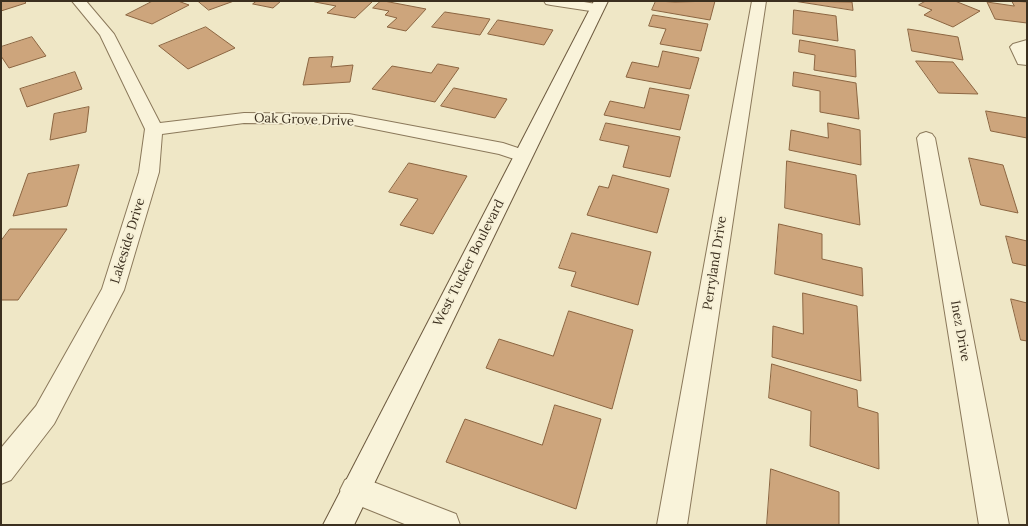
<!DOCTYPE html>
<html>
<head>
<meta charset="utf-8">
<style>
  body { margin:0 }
  #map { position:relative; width:1028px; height:526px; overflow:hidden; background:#efe7c6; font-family:Lora,serif }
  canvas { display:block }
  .frame { position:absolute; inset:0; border:2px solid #3b2f1f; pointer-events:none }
</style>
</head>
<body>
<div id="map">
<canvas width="1028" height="526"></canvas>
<div class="frame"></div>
</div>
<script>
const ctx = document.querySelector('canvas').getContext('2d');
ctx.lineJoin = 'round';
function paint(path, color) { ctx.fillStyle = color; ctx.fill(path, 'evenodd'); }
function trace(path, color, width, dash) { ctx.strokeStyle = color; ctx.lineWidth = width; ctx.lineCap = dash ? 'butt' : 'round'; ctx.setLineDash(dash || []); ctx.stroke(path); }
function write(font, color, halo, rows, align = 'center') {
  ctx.font = font + ' Lora,serif'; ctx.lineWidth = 3.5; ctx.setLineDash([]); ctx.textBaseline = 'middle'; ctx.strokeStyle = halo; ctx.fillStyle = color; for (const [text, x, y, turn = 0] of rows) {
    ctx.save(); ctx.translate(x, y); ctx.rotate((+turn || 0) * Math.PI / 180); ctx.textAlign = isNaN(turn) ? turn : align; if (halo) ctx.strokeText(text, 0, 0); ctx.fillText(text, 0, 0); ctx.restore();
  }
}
const building = new Path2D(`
  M1 1H24L26 3 1 11Z
  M153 1H178L189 5 152 24 126 15Z
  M198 1H234L209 10Z
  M257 1H281L273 8 253 4Z
  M316 1H373L355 18 327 13 336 6 315 2Z
  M381 1H384L426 9 406 31 387 27 397 18 385 15 389 11 373 8Z
  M656 1 675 2 715 1 710 20 652 10Z
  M794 1 852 2 853 10Z
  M926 1H955L980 11 953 27 924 15 932 10 919 5Z
  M1012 1 1027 2V23L995 19 987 2 1014 6Z
  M794 10 836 16 838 41 793 34Z
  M445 12 490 19 480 35 432 27Z
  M653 15 708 24 701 51 660 44 666 29 649 26Z
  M498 20 553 30 544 45 488 34Z
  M206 27 235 48 188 69 159 46Z
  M908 29 958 37 963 60 912 51Z
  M32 37 46 56 9 68 1 56V47Z
  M800 40 855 50 856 77 814 70 815 55 799 52Z
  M663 51 699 58 690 89 626 77 632 62 658 67Z
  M333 57 331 67 353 65 350 82 303 85 309 58Z
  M916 61 953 62 978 94 939 93Z
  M438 64 459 68 435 102 372 89 392 66 431 73Z
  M75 72 82 89 27 107 20 89Z
  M794 72 856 83 859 119 820 112V91L793 86Z
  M454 88 507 99 495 118 441 106Z
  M650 88 689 95 680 130 604 115 610 101 644 108Z
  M89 107 86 132 50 140 54 114Z
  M986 111 1027 118V138L991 131Z
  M606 123 680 137 670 177 623 167 629 146 600 140Z
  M828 123 860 130 861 165 789 150 791 130 828 138Z
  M969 158 1003 165 1018 213 981 205Z
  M787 161 856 175 860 225 785 208Z
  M409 163 467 176 433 234 400 225 418 199 389 192Z
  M79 165 67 206 13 216 28 174Z
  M613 175 669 189 657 233 587 215 599 186 608 188Z
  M779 224 822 234V259L862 268 863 296 775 274Z
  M10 229H67L18 300H1V241Z
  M572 233 651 252 638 305 571 286 576 272 559 268Z
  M1006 236 1027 241V266L1013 263Z
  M803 293 857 306 861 381 772 357 773 326 803 334Z
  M1011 299 1027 303V341L1021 340Z
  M569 311 633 330 612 409 486 368 499 339 553 356Z
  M772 364 857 390 858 407 878 413 879 469 810 446 811 411 769 398Z
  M555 405 601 419 576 509 446 462 465 419 542 445Z
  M771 469 839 492V525H767Z`);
const street = new Path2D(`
  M72 1H86L114 34 160 123 244 113 349 114 503 143 530 152 532 156 530 160 523 162 499 154 349 124 244 123 162 134 159 172 124 290 54 424 11 480 1 484V448L36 406 102 289 139 172 145 129 100 35Z
  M544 1H578L602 5 604 8 602 11 597 12 551 5 546 4Z
  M752 1H766L687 525H657Z
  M1027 40V65L1018 64 1010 47 1013 44Z
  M926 132 932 134 935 138 1009 525H979L917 138 920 134Z
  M355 475 456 514 460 525H407L345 500 340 490 345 480Z`);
const secondary = new Path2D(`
  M594 1H608L354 525H323Z`);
const streetNames = [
  ["Oak Grove Drive",304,120,2],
  ["Lakeside Drive",128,241,-73],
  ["West Tucker Boulevard",469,263,-63],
  ["Perryland Drive",715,263,-81],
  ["Inez Drive",960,331,80]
];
paint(building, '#cda57c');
trace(building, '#8b6541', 1);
trace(street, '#8b795b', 2);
trace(secondary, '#6d5a3f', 2);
paint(street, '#f9f3da');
paint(secondary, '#f9f3da');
write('13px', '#3b2f1f', '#f6f0d6', streetNames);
</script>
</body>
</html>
